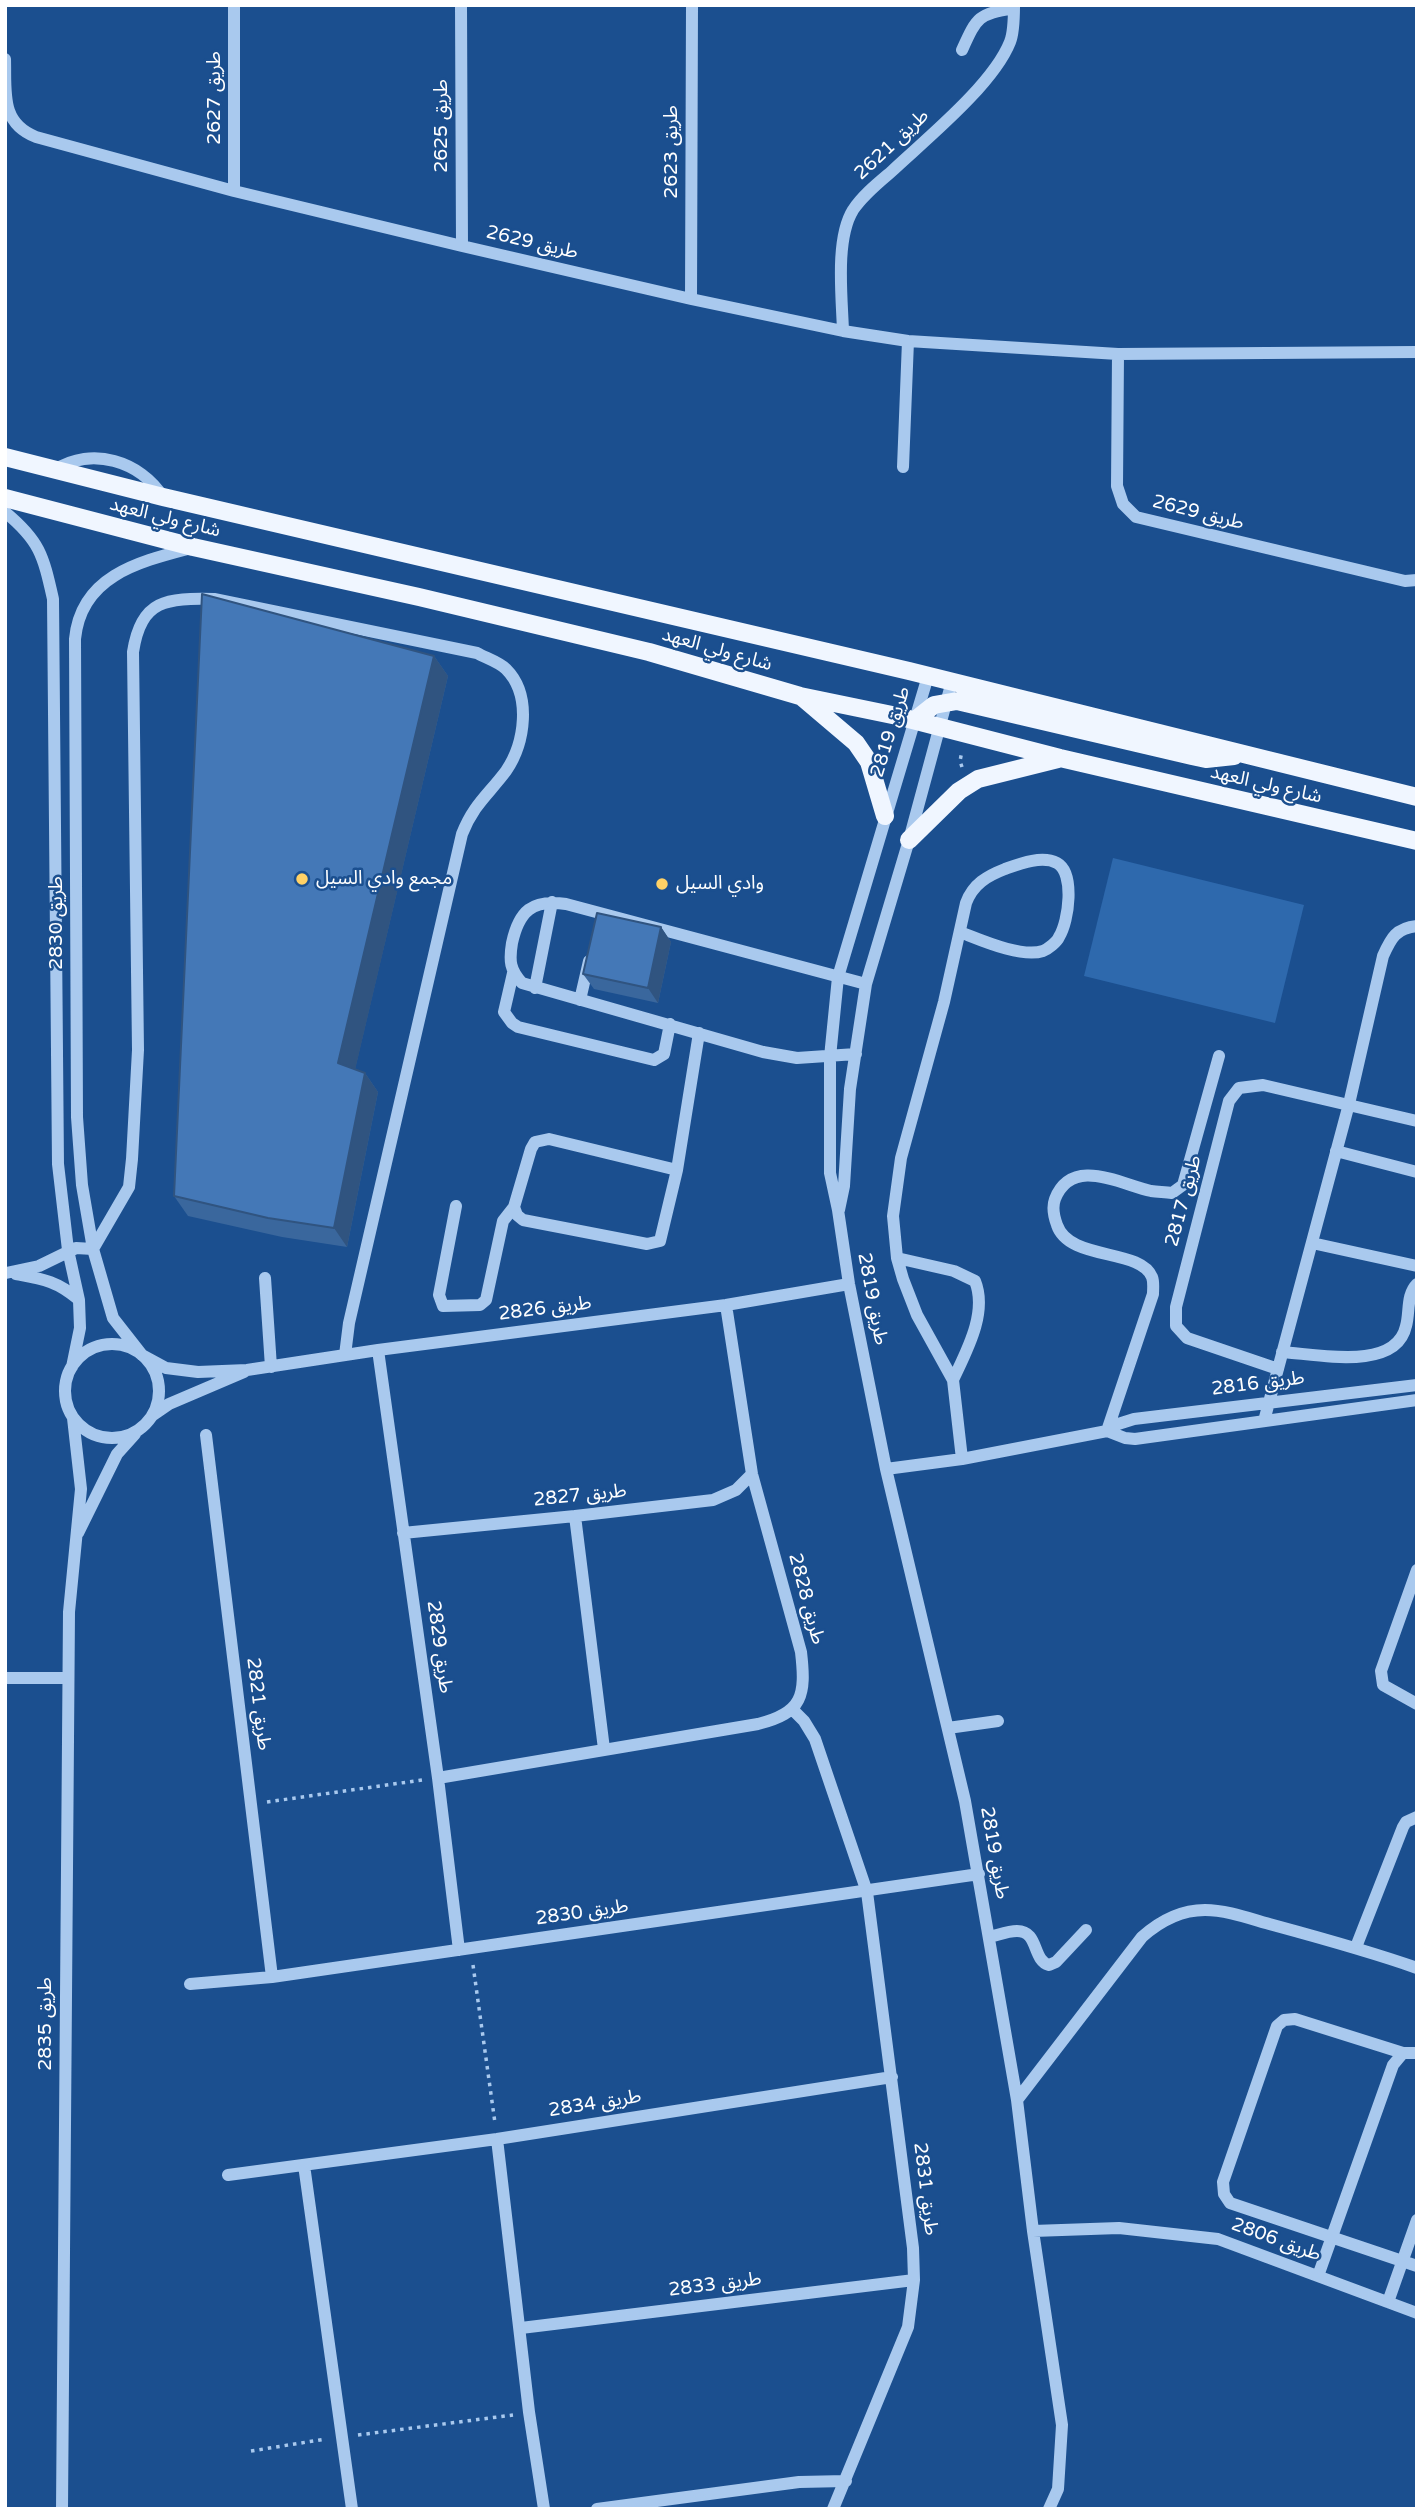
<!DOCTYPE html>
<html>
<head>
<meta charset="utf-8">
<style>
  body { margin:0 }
  #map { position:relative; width:1422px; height:2514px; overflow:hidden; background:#1b4f8f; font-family:"Varela Round",sans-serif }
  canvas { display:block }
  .frame { position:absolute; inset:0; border:7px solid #fff; pointer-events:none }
</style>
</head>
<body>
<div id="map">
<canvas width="1422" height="2514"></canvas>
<div class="frame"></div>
</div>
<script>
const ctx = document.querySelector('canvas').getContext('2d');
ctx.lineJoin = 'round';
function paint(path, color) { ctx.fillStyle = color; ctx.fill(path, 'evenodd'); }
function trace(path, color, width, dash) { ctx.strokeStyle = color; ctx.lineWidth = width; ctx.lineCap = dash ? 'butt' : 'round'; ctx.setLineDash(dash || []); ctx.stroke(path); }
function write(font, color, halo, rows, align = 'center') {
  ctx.font = font + ' "Varela Round","Noto Sans Arabic",sans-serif'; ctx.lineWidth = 5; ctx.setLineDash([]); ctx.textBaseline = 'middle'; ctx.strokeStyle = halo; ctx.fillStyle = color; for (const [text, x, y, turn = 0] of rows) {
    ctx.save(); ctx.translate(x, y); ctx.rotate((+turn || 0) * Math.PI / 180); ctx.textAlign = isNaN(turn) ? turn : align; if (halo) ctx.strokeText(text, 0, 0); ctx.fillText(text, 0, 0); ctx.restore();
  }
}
const green = new Path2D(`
  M1113 858 1304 905 1275 1023 1084 976Z`);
const path = new Path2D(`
  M962 767 960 761 962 751
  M267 1802 422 1780
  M473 1965 495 2123
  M358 2435 513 2415
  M251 2451 326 2439`);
const minor = new Path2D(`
  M234 5V191
  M461 5 462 246
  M962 50C977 17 978 14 1014 8
  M5 59C6 92 0 123 36 137L234 191 462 246 691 299 843 331 908 341 1118 354 1417 352
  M691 299 692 5
  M843 331C842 298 835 239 853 210 863 195 878 183 891 172 926 139 993 85 1010 42 1014 32 1014 17 1014 5
  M1118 354 1117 486 1123 504 1136 517 1405 581 1417 580
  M903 467 908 341
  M55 470C92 446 140 461 163 497
  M5 512C40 541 43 555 53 599L58 1164 68 1250 79 1300 80 1328 72 1367
  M191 548C138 562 81 576 75 639L77 1117 82 1185 93 1249 113 1318 142 1355 166 1368 198 1372 247 1370 378 1350 726 1305 849 1284
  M928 676 838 977 830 1057V1173L838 1210 849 1284 886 1469 965 1801 1017 2100 1033 2231 1062 2425 1058 2489 1049 2509
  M960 932C981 940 1021 958 1043 951 1048 949 1057 942 1059 937 1069 921 1075 873 1057 863 1042 855 1019 864 1005 869 987 876 973 884 966 903L944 1002 901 1158 893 1216 897 1258 903 1279 917 1315 953 1380 962 1459
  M513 973 504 1012 512 1023 518 1027 654 1060 664 1054 670 1024
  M535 988 552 902
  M580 1000 589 961
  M856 1054 797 1058 763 1052 522 983C510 970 509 961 512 943 519 911 532 899 566 904L866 984
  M1336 1151 1417 1172
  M677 1170 549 1139 535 1142 531 1149 514 1207 517 1215 523 1220 647 1244 660 1241 677 1170 699 1033
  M456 1206 439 1295 443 1306 480 1305 486 1300 503 1221 514 1207
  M839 1210 844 1186 850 1089 866 984 909 840 952 681
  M1312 1243 1417 1266
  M897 1258 954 1271 975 1281C988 1313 966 1352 953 1380
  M6 1273 39 1266 76 1248 93 1249 129 1187 132 1159 138 1050 133 652C141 599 167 598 214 599L477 653C486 658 499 662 506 669 532 695 525 743 506 771 488 795 474 804 462 834L349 1323 345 1355
  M16 1274C43 1279 57 1281 78 1299
  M265 1278 271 1367
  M65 1391a47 47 0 1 1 94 0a47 47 0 1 1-94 0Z
  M378 1350 438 1778 459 1950
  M1282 1352C1316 1354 1396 1372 1406 1326 1410 1312 1406 1295 1417 1284
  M1278 1369 1187 1338 1176 1326V1307L1229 1101 1239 1088 1263 1085 1417 1121
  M153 1415 169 1404 244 1372
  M1264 1421 1349 1104 1383 956C1391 938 1396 928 1417 926
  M1107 1431 1153 1294C1153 1289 1154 1282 1152 1277 1140 1248 1069 1261 1057 1225 1054 1217 1052 1207 1055 1199 1072 1156 1120 1184 1151 1191 1158 1192 1165 1192 1172 1193L1183 1185 1219 1056
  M1107 1431 1125 1438 1135 1439 1417 1400
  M206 1435 272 1977
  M886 1469 962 1459 1107 1431 1115 1425 1134 1419 1417 1385
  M575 1516 604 1749
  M78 1533 117 1454 135 1434
  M403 1533 575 1516 713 1500 736 1490 752 1474
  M1417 1570 1381 1671 1383 1685 1417 1704
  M5 1678H68
  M793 1710 804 1721 815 1739 867 1892 913 2248 914 2280 908 2327 833 2509
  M948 1728 998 1721
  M438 1778 758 1724C803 1713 806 1695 801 1652L752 1474 726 1305
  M989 1937C998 1935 1008 1931 1017 1931 1039 1931 1032 1960 1049 1965L1056 1962 1086 1930
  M1356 1947 1403 1827 1406 1822 1417 1817
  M190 1984 272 1977 979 1874
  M1403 2053 1295 2019 1284 2020 1277 2026 1223 2182 1224 2194 1230 2203 1417 2266
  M1017 2100 1142 1937C1160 1921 1180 1910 1205 1910 1227 1910 1251 1919 1273 1925 1321 1938 1369 1951 1417 1968
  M497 2139 529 2412 544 2509
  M304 2165 352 2509
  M228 2175 497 2139 892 2077
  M1033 2231 1119 2228 1218 2239 1417 2313
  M1318 2276 1393 2065 1403 2053H1417
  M1388 2302 1417 2220
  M521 2328 914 2280
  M62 2509 69 1612 81 1489 73 1418
  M597 2509 799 2482 846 2481`);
const major = new Path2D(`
  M5 457 163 497 909 671 1417 797
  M5 498 193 547 419 597 649 652 800 696 897 716 1060 758 1417 841
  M803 698 856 743 869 762 885 816
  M915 720 934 705 957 701 1192 756 1206 759 1234 756
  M909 840 959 791 978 779 1058 759`);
const wall = new Path2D(`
  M434 656 448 676 355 1069 365 1073 378 1092 347 1247 282 1237 188 1216 174 1196Z
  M661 927 671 942 658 1003 594 989 583 974Z`);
const shadedWall = new Path2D(`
  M434 656 448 676 352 1083 338 1063Z
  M661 927 671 942 658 1003 648 988Z
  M365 1073 378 1092 347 1247 334 1228Z`);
const building = new Path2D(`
  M202 594 434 656 338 1063 365 1073 334 1228 268 1218 174 1196Z
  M597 913 661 927 648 988 583 974Z`);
const markers = [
  [302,879,7,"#ffd166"],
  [662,884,7,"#ffd166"]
];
const streetNames = [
  ["طريق 2627",215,98,-90],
  ["طريق 2625",442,126,-90],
  ["طريق 2621",892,145,-43],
  ["طريق 2623",672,152,-90],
  ["طريق 2629",532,243,13],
  ["طريق 2629",1198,513,14],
  ["شارع ولي العهد",165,518,14],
  ["شارع ولي العهد",717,650,16],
  ["طريق 2819",891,732,-73],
  ["شارع ولي العهد",1266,785,13],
  ["طريق 2830",57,923,-90],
  ["طريق 2817",1184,1201,-75],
  ["طريق 2819",872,1299,79],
  ["طريق 2826",545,1309,-7],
  ["طريق 2816",1258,1384,-7],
  ["طريق 2827",580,1496,-6],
  ["طريق 2828",806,1599,75],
  ["طريق 2829",439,1647,82],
  ["طريق 2821",258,1704,83],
  ["طريق 2819",994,1853,80],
  ["طريق 2830",582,1913,-8],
  ["طريق 2835",46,2024,-90],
  ["طريق 2834",595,2104,-9],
  ["طريق 2831",925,2189,83],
  ["طريق 2806",1276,2240,20],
  ["طريق 2833",715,2285,-7]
];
const poiNames = [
  ["مجمع وادي السيل",316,879],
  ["وادي السيل",676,884]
];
paint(green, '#2e69ad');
trace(path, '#a9c9ee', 3.5, [3.5, 5]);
trace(minor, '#a9c9ee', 12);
trace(major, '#f0f6ff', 18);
paint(wall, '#3a679d');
paint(shadedWall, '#305480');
paint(building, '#4478b7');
trace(building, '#305480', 2);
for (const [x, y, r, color] of markers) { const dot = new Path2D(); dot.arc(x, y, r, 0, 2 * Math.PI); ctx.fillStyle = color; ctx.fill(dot); trace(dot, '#1b4f8f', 2.5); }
write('19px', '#fff', '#1b4f8f', streetNames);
write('19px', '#fff', '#1b4f8f', poiNames, 'left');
</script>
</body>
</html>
